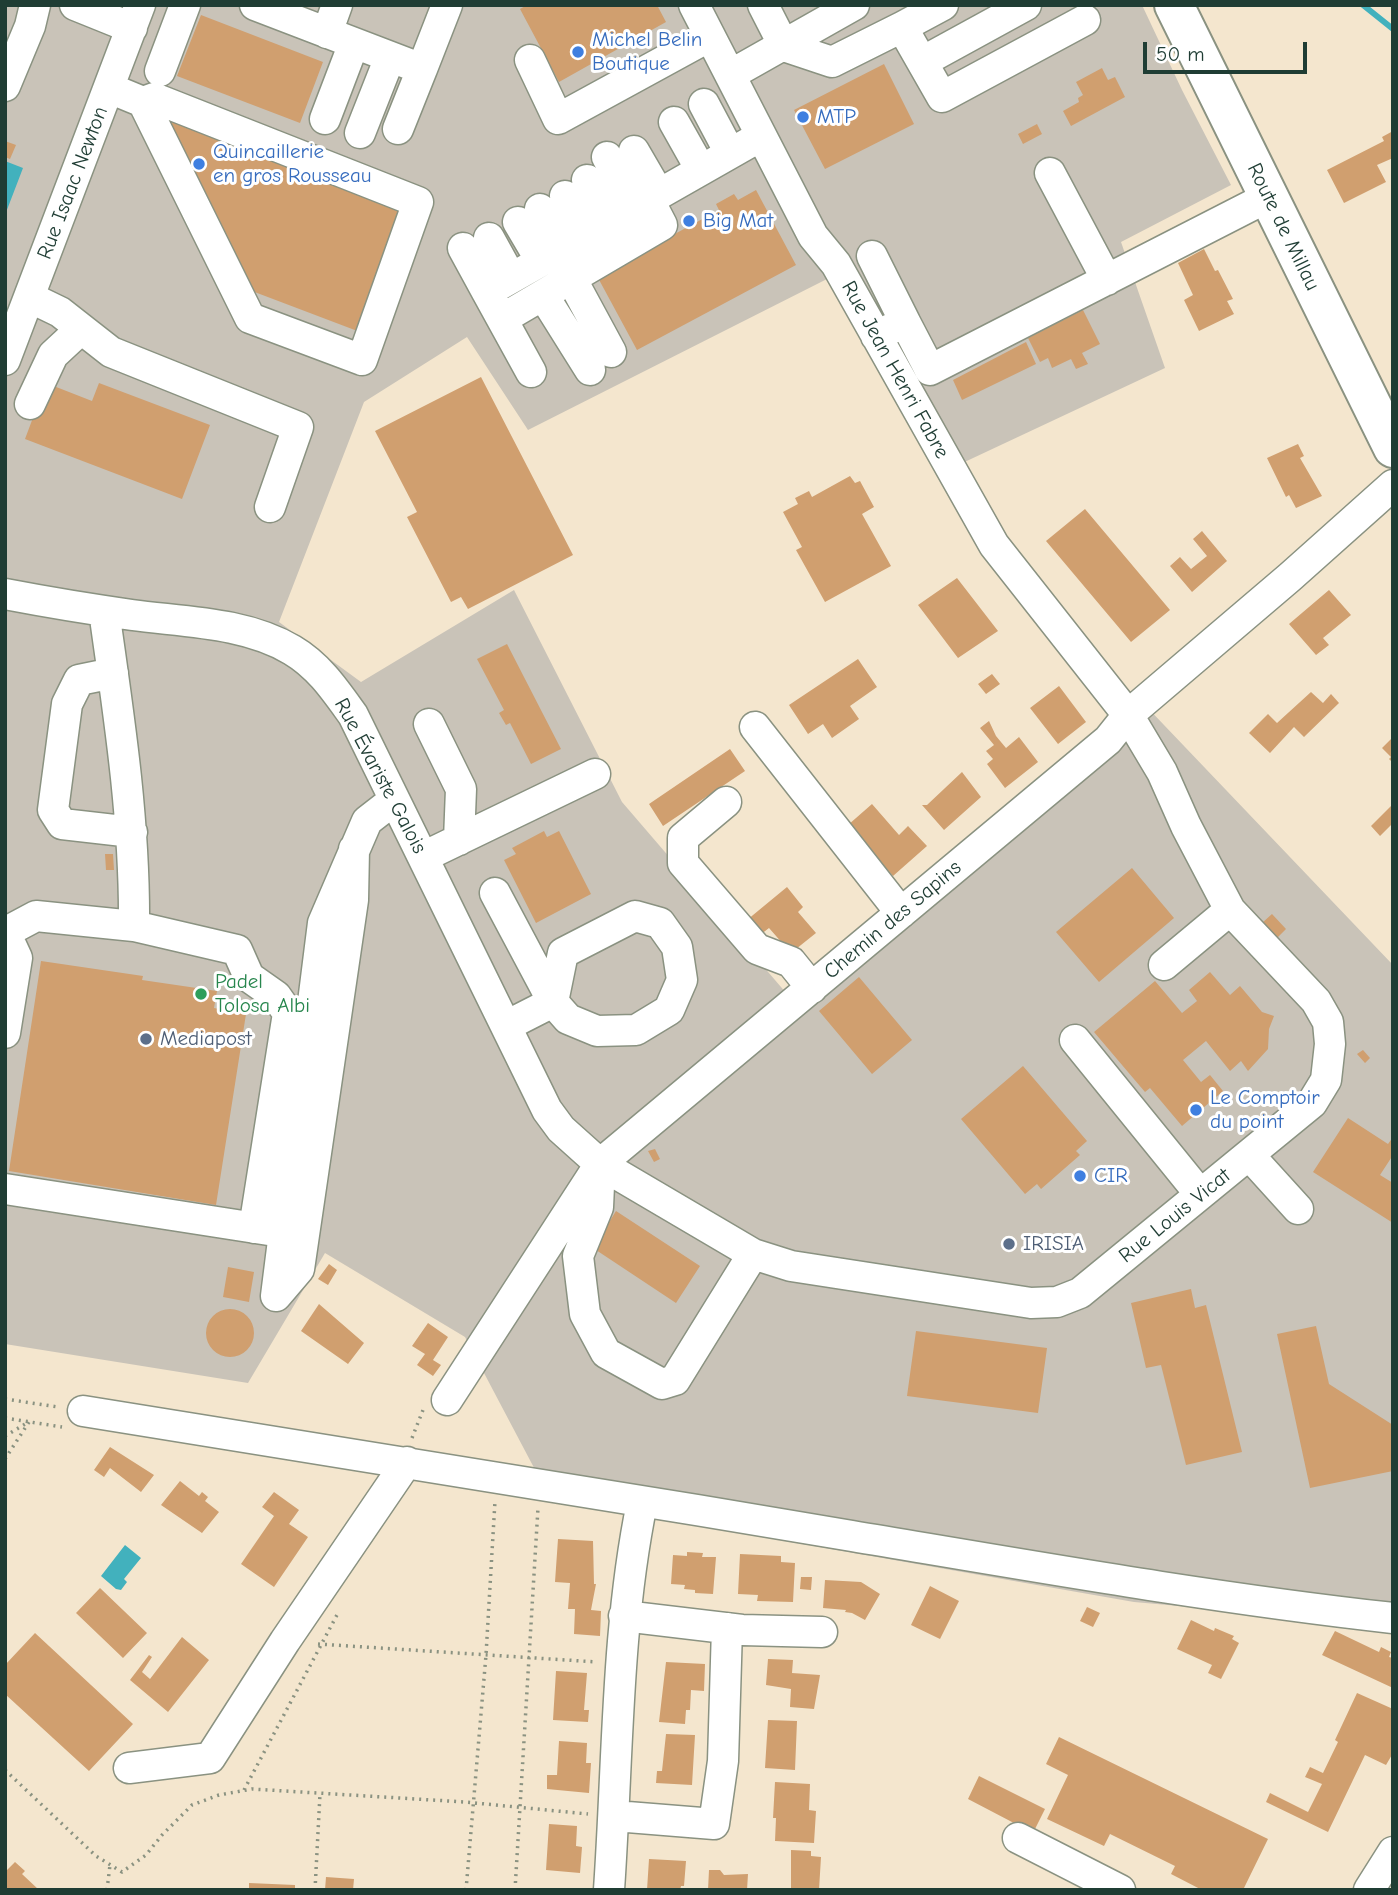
<!DOCTYPE html>
<html>
<head>
<meta charset="utf-8">
<style>
  body { margin:0 }
  #map { position:relative; width:1398px; height:1895px; overflow:hidden; background:#f4e6ce; font-family:"Comic Neue",sans-serif }
  canvas { display:block }
  .frame { position:absolute; inset:0; border:7px solid #1f3d34; pointer-events:none }
  .scale { position:absolute; left:1143px; top:42px; width:164px; height:32px; box-sizing:border-box; border:4px solid #1f3d34; border-top:0; padding-left:9px; font-size:21px; line-height:24px; white-space:nowrap; color:#1f3d34; -webkit-text-stroke:5px #fff; paint-order:stroke }
</style>
</head>
<body>
<div id="map">
<canvas width="1398" height="1895"></canvas>
<div class="frame"></div>
<div class="scale">50 m</div>
</div>
<script>
const ctx = document.querySelector('canvas').getContext('2d');
ctx.lineJoin = 'round';
function paint(path, color) { ctx.fillStyle = color; ctx.fill(path, 'evenodd'); }
function trace(path, color, width, dash) { ctx.strokeStyle = color; ctx.lineWidth = width; ctx.lineCap = dash ? 'butt' : 'round'; ctx.setLineDash(dash || []); ctx.stroke(path); }
function write(font, color, halo, rows, align = 'center') {
  ctx.font = font + ' "Comic Neue",sans-serif'; ctx.lineWidth = 6; ctx.setLineDash([]); ctx.textBaseline = 'middle'; ctx.strokeStyle = halo; ctx.fillStyle = color; for (const [text, x, y, turn = 0] of rows) {
    ctx.save(); ctx.translate(x, y); ctx.rotate((+turn || 0) * Math.PI / 180); ctx.textAlign = isNaN(turn) ? turn : align; if (halo) ctx.strokeText(text, 0, 0); ctx.fillText(text, 0, 0); ctx.restore();
  }
}
const industrial = new Path2D(`
  M5 5H1142L1182 90 1231 185 1121 242 1165 368 939 474 827 279 528 430 467 337 364 402 279 622 361 682 514 590 622 802 787 994 1143 703 1393 965V1625L1134 1602 551 1500 465 1337 325 1253 248 1383 5 1344Z`);
const water = new Path2D(`
  M5 161 23 168 5 215Z
  M125 1545 141 1558 124 1579 127 1582 121 1590 116 1589 101 1576Z`);
const stream = new Path2D(`
  M1363 5 1393 29`);
const building = new Path2D(`
  M527 5H657L666 22 559 82 520 9Z
  M201 15 323 62 300 123 177 76Z
  M884 64 914 124 825 169 794 110Z
  M1102 68 1108 80 1115 77 1125 97 1071 126 1063 111 1079 102 1078 98 1083 95 1076 82Z
  M169 119 406 210 360 332 244 288 165 129Z
  M1037 124 1042 134 1023 144 1018 134Z
  M1393 131V158L1377 165 1386 182 1344 203 1327 170 1384 141 1382 137Z
  M5 141 16 145 10 159 5 157Z
  M756 190 796 265 637 350 597 276 719 210 716 204 734 194 738 200Z
  M1204 249 1215 271 1218 270 1233 299 1227 301 1234 314 1199 331 1184 300 1193 295 1178 263Z
  M1083 310 1100 344 1082 353 1088 364 1076 369 1071 359 1052 368 1048 358 1040 362 1028 338Z
  M1026 342 1036 364 962 400 953 380Z
  M481 377 573 555 468 609 461 597 451 602 407 517 417 512 375 431Z
  M46 383 92 401 99 383 210 425 182 499 25 439Z
  M1298 444 1304 456 1300 458 1322 496 1296 508 1289 495 1286 497 1267 458Z
  M850 476 855 483 860 481 874 507 862 514 891 566 825 602 796 550 802 547 783 512 798 504 795 498 809 491 812 497Z
  M1085 509 1170 610 1131 642 1046 541Z
  M1202 531 1227 561 1192 592 1170 566 1180 557 1191 569 1207 556 1193 539Z
  M957 578 998 631 958 658 918 605Z
  M1329 590 1351 615 1323 638 1329 645 1316 655 1289 624Z
  M507 644 561 749 531 764 510 723 506 725 499 713 504 710 477 659Z
  M858 659 877 687 850 706 859 719 832 738 823 724 808 734 789 705Z
  M992 674 1000 684 986 694 978 684Z
  M1059 686 1086 722 1058 744 1030 708Z
  M1311 692 1323 703 1331 694 1339 703 1304 737 1294 727 1270 753 1249 733 1268 714 1277 723Z
  M989 721 996 736 1006 748 1019 737 1038 762 1005 788 987 764 993 759 986 751 994 745 980 728Z
  M1393 737V763L1389 759 1391 757 1382 748Z
  M730 749 745 771 663 826 649 804Z
  M962 772 981 797 944 830 922 805H927Z
  M872 804 899 835 908 826 927 846 893 876 848 825Z
  M1393 804V823L1380 836 1371 826Z
  M544 831 547 837 559 831 591 894 536 923 504 860 516 854 512 848Z
  M105 854H113L114 870H106Z
  M1132 868 1174 918 1099 982 1056 932Z
  M787 887 803 907 798 912 816 933 791 953 769 928 760 935 747 920Z
  M1272 914 1286 929 1277 938 1262 923Z
  M41 961 143 976 142 980 217 991 214 1008 246 1014 216 1205 9 1171Z
  M1210 972 1230 995 1240 986 1262 1012 1274 1016 1269 1029 1268 1049 1248 1071 1241 1061 1230 1071 1206 1041 1183 1060 1201 1082 1210 1075 1223 1091 1182 1126 1150 1088 1145 1092 1094 1032 1155 981 1182 1013 1197 1001 1189 990Z
  M859 977 912 1040 872 1074 819 1011Z
  M1363 1050 1370 1058 1365 1063 1357 1054Z
  M1023 1066 1087 1141 1076 1151 1080 1155 1041 1189 1037 1184 1025 1194 961 1119Z
  M1348 1118 1388 1144 1393 1137V1155L1380 1175 1393 1183V1223L1313 1172Z
  M655 1149 660 1159 654 1162 648 1151Z
  M616 1211 700 1266 676 1303 593 1248Z
  M329 1264 337 1270 328 1285 318 1279Z
  M228 1267 254 1272 249 1302 223 1297Z
  M1191 1289 1195 1308 1206 1305 1242 1452 1186 1465 1161 1365 1146 1368 1131 1303Z
  M319 1304 364 1343 348 1364 301 1331Z
  M206 1333a24 24 0 1 1 48 0a24 24 0 1 1-48 0Z
  M428 1323 448 1337 433 1360 441 1365 433 1376 417 1365 425 1354 412 1346Z
  M1316 1326 1329 1384 1393 1425V1471L1310 1488 1277 1334Z
  M916 1331 1047 1348 1038 1413 907 1396Z
  M110 1447 154 1475 141 1492 110 1468 104 1477 94 1470Z
  M180 1481 199 1496 202 1492 208 1497 205 1501 219 1512 202 1533 161 1505Z
  M274 1492 299 1510 289 1524 308 1537 274 1587 241 1564 274 1516 262 1507Z
  M558 1539 593 1541 594 1584H596L591 1610 601 1611 600 1636 574 1634 575 1609H568L570 1583 555 1582Z
  M687 1552 703 1553 702 1557H716L713 1594 695 1593V1590L684 1589 685 1585 671 1584 673 1555 687 1556Z
  M740 1554 781 1556V1562L795 1563 793 1602 757 1601 758 1595 738 1594Z
  M801 1577H812L811 1590 800 1589Z
  M825 1580 861 1582 880 1594 865 1620 852 1613 845 1612 846 1610 823 1608Z
  M930 1586 959 1601 940 1639 911 1625Z
  M100 1588 147 1633 123 1658 76 1613Z
  M1087 1607 1100 1613 1093 1627 1080 1621Z
  M1191 1620 1214 1631 1215 1628 1234 1636 1232 1639 1239 1643 1221 1679 1208 1673 1212 1665 1177 1649Z
  M1335 1631 1379 1652 1381 1647 1391 1652 1389 1657 1393 1658V1688L1322 1655Z
  M35 1633 133 1724 89 1771 5 1694V1665Z
  M182 1637 209 1660 168 1712 130 1680 149 1655 152 1657 142 1672 150 1679Z
  M768 1659 793 1660 792 1673 820 1675 814 1709 790 1707 791 1689 766 1685Z
  M666 1662 705 1664 704 1691 691 1690 690 1710H686L685 1724 659 1722Z
  M556 1671 587 1673 584 1710H589L588 1722 553 1720Z
  M1357 1693 1393 1709V1753L1386 1765 1365 1755 1328 1832 1266 1802 1270 1793 1308 1812 1322 1784 1305 1777 1310 1767 1323 1773 1338 1742 1335 1740Z
  M768 1720 797 1721 795 1770 765 1768Z
  M666 1734 695 1735 692 1785 656 1783 657 1771H662Z
  M1059 1737 1268 1839 1243 1890H1202L1171 1874 1175 1866 1110 1834 1104 1846 1047 1819 1068 1775 1046 1764Z
  M559 1741 587 1743 586 1763H591L589 1793 547 1789V1775H557Z
  M979 1776 1045 1809 1033 1833 968 1799Z
  M775 1782 810 1784 809 1810 816 1811 814 1843 775 1841 776 1818H773Z
  M549 1824 577 1826 576 1846 582 1847 580 1873 546 1870Z
  M791 1850 811 1851V1856L821 1857 819 1890H791Z
  M649 1859 686 1861 684 1886H681L680 1890H647Z
  M15 1862 25 1871 22 1874 39 1890H5V1872Z
  M709 1870H720L724 1875 748 1874 747 1890H708Z
  M326 1877 354 1879 353 1890H325Z
  M249 1883 295 1885V1890H249Z`);
const path = new Path2D(`
  M5 1399 58 1407
  M5 1418 62 1427
  M5 1436 27 1423
  M412 1438 423 1410
  M5 1459 29 1422
  M318 1644 597 1662
  M5 1770 96 1856 122 1872 146 1855 162 1835 192 1805 219 1795 252 1789 465 1802 588 1814
  M244 1790 338 1613
  M107 1890 110 1865
  M315 1890 320 1794
  M466 1890 486 1655 495 1501
  M515 1890 538 1508`);
const minor = new Path2D(`
  M75 5 132 28
  M255 5 422 69 447 5
  M763 5 784 46 832 62 902 27 942 97 1085 20
  M902 27 943 5
  M327 33 337 5
  M530 60 558 119 710 36
  M922 62 1026 5
  M160 71 185 5
  M730 75 854 5
  M5 86 30 26 35 5
  M109 88 143 102 154 98 418 202 362 360 250 318 143 102
  M704 104 730 153
  M325 119 354 43
  M674 122 701 170
  M398 129 422 69
  M360 133 390 57
  M634 151 659 194
  M607 157 635 207
  M1050 173 1107 280
  M587 180 610 222
  M565 196 585 236
  M540 209 564 248
  M518 222 541 261
  M489 238 511 278
  M463 248 487 292
  M872 256 905 322
  M571 278 611 352
  M543 295 590 370
  M29 297 60 312 111 352 298 427 270 507
  M502 319 662 225 649 200
  M876 336 905 322 930 370 1268 197
  M5 360 140 5
  M531 372 487 292 761 136
  M30 404 53 355 81 329
  M5 594C47 602 89 609 132 615 184 622 245 622 292 650 319 666 335 690 353 715L547 1110 561 1129 600 1164 753 1254 791 1266 1031 1303 1057 1302 1080 1293 1312 1103 1326 1080 1330 1044 1328 1022 1316 1001 1230 910 1186 826 1162 772 1128 715 994 545 836 264 813 236 694 5
  M104 611C119 716 135 820 134 926
  M113 673 79 680 67 704 53 810 62 824 132 832
  M429 724 461 789 459 840
  M755 727 901 913
  M726 802 683 838V863L757 949 791 962 812 988
  M354 849 353 900 299 1269 276 1296 323 923 367 821 394 800
  M423 857 595 774
  M495 893 553 1002 568 1019 597 1031 636 1030 669 1010 682 980 677 947 660 923 635 916 563 953 553 1002 506 1026
  M5 932 17 958 5 1033
  M6 932 36 916 134 926 237 950 249 977 276 996 288 1013 254 1228
  M1164 965 1230 910
  M1075 1040 1200 1194
  M1249 1155 1298 1209
  M600 1164 598 1207 578 1256 585 1314 606 1353 662 1384 675 1380 753 1254
  M5 1189 275 1231
  M447 1400 600 1164 1108 740 1128 715 1290 577 1393 485
  M83 1411C340 1451 596 1493 852 1536 1032 1566 1212 1598 1393 1618
  M624 1616 742 1630 822 1632
  M129 1768 210 1758 285 1641 407 1462
  M615 1816 714 1824 723 1761 727 1628
  M1018 1838 1120 1890
  M609 1890C618 1761 616 1630 642 1503
  M1369 1890 1393 1852`);
const major = new Path2D(`
  M1174 5 1393 448`);
const markers = [
  [578,52,7,"#3f7fe0"],
  [803,117,7,"#3f7fe0"],
  [199,164,7,"#3f7fe0"],
  [689,221,7,"#3f7fe0"],
  [201,994,7,"#2e9e5b"],
  [146,1039,7,"#5c6f8a"],
  [1196,1110,7,"#3f7fe0"],
  [1080,1176,7,"#3f7fe0"],
  [1009,1244,7,"#5c6f8a"]
];
const shopNames = [
  ["Michel Belin",592,40],
  ["Boutique",592,64],
  ["MTP",817,117],
  ["Quincaillerie",213,152],
  ["en gros Rousseau",213,176],
  ["Big Mat",703,221],
  ["Le Comptoir",1210,1098],
  ["du point",1210,1122],
  ["CIR",1094,1176]
];
const streetNames = [
  ["Rue Isaac Newton",73,183,-69],
  ["Route de Millau",1283,227,64],
  ["Rue Jean Henri Fabre",895,370,61],
  ["Rue Évariste Galois",380,776,62],
  ["Chemin des Sapins",893,920,-40],
  ["Rue Louis Vicat",1175,1216,-39]
];
const leisureNames = [
  ["Padel",215,982],
  ["Tolosa Albi",215,1006]
];
const serviceNames = [
  ["Mediapost",160,1039],
  ["IRISIA",1023,1244]
];
paint(industrial, '#c9c3b8');
paint(water, '#42b1bd');
trace(stream, '#42b1bd', 6);
paint(building, '#d09f6f');
trace(minor, '#8a9281', 33);
trace(major, '#8a9281', 42);
trace(path, '#8a9281', 3.5, [2, 5]);
trace(minor, '#fff', 30);
trace(major, '#fff', 38);
for (const [x, y, r, color] of markers) { const dot = new Path2D(); dot.arc(x, y, r, 0, 2 * Math.PI); ctx.fillStyle = color; ctx.fill(dot); trace(dot, '#fff', 2.5); }
write('21px', '#366cbe', '#fff', shopNames, 'left');
write('21px', '#1f3d34', '#fff', streetNames);
write('21px', '#27864d', '#fff', leisureNames, 'left');
write('21px', '#4e5e75', '#fff', serviceNames, 'left');
</script>
</body>
</html>
